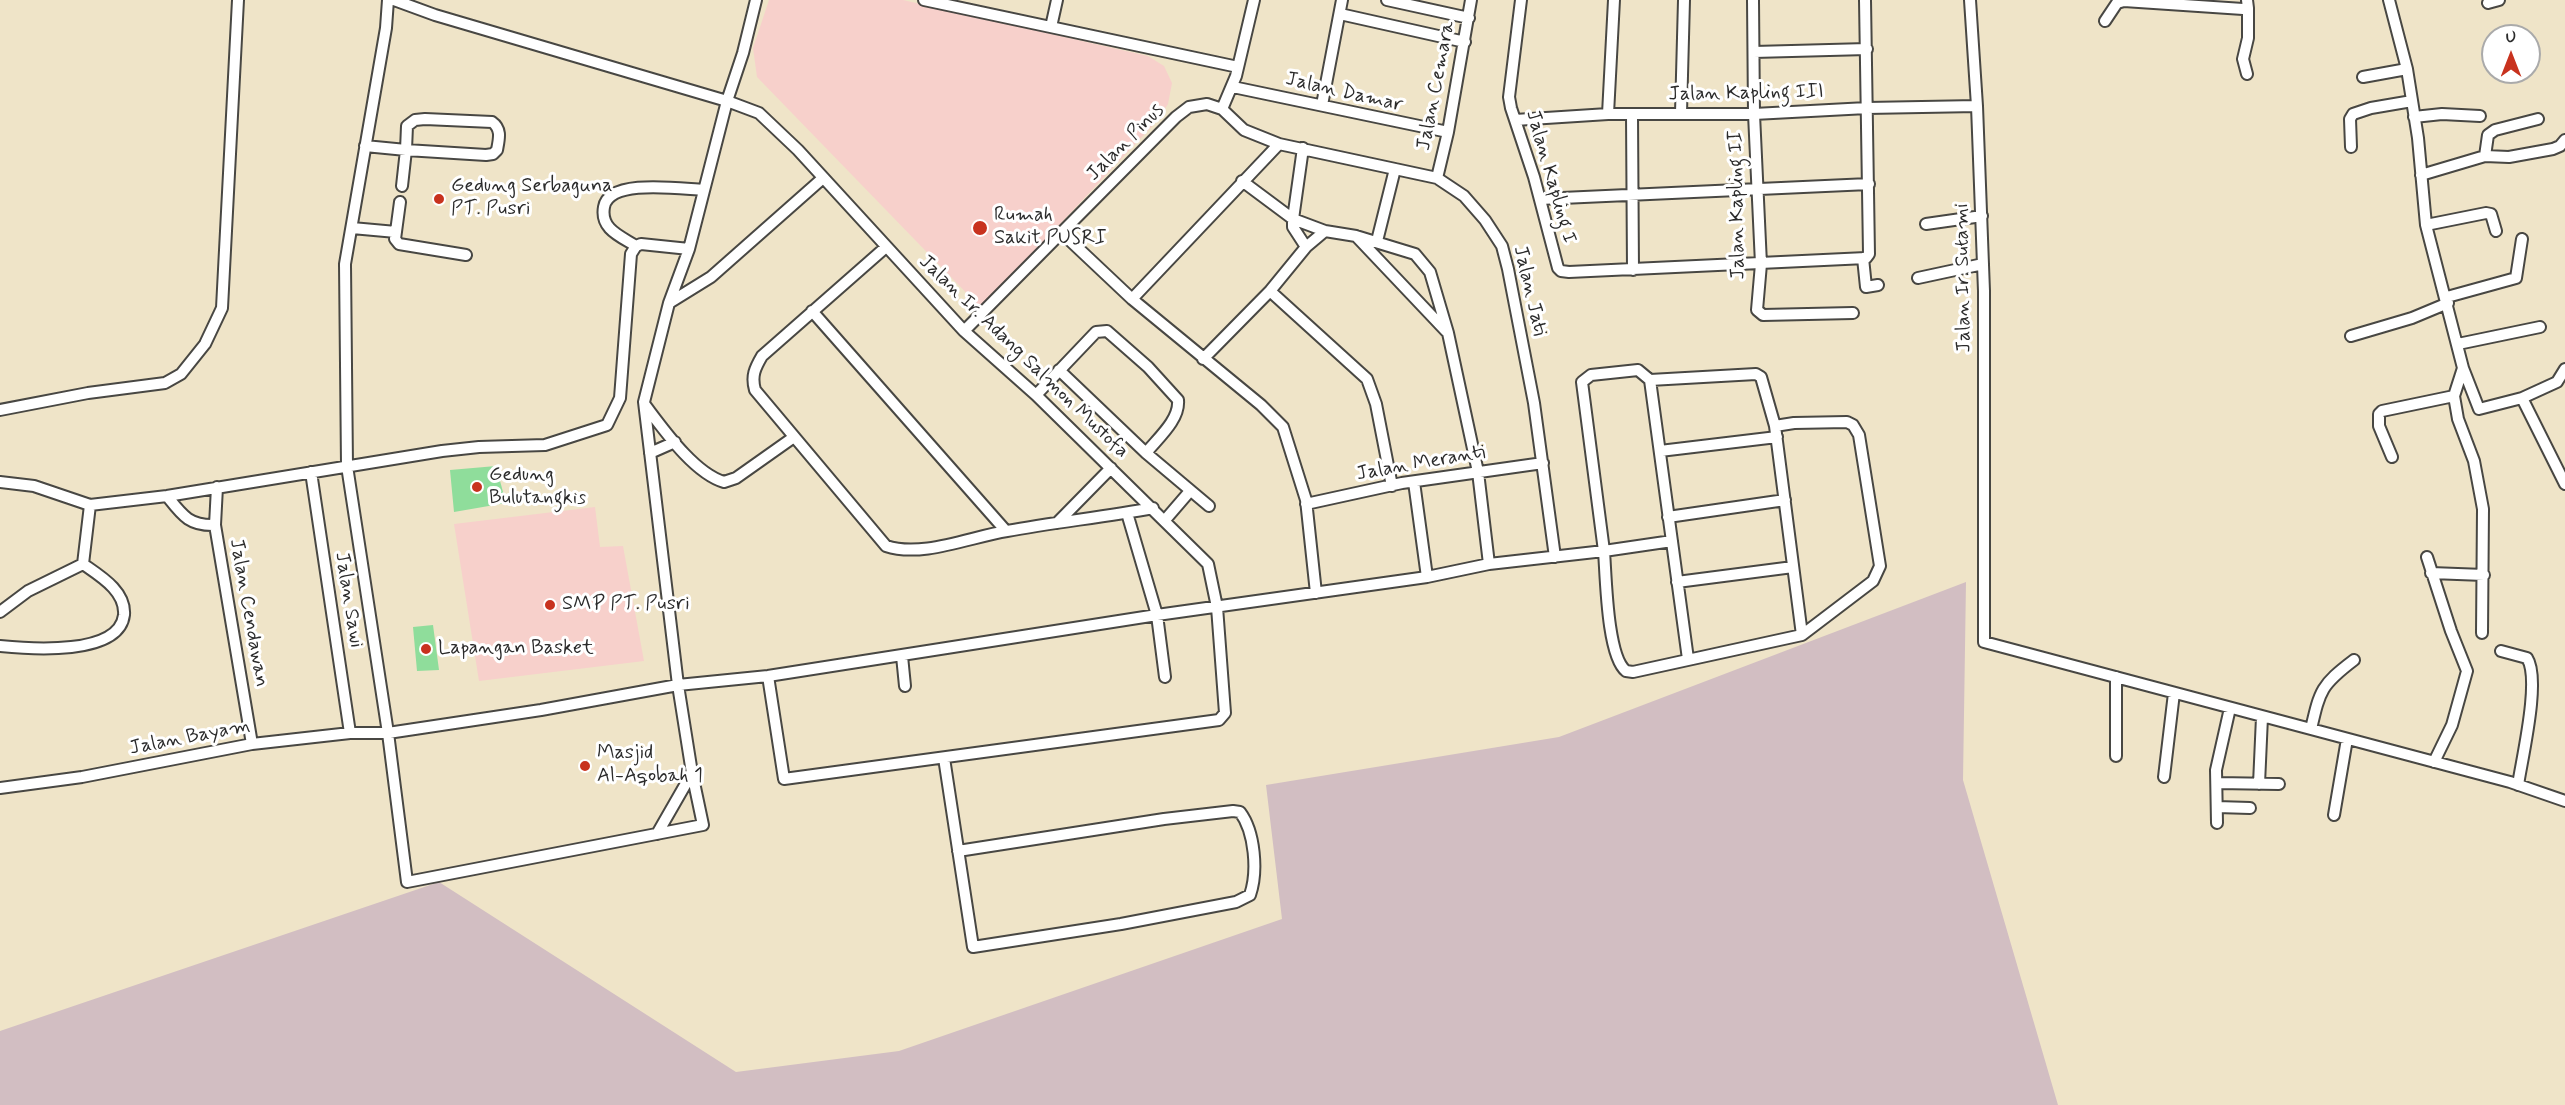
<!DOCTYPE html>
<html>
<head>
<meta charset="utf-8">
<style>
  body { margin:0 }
  #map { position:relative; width:2565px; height:1105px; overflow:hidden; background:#efe4c8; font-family:Mynerve,sans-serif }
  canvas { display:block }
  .north { position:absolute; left:2481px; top:24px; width:60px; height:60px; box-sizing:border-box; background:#fff; border:2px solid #aaa; border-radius:50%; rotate:0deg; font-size:16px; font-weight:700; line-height:24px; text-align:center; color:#2b2b2b }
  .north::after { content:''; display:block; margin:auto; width:21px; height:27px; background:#c8321e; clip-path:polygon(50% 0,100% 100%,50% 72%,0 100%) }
</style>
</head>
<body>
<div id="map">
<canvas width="2565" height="1105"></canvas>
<div class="north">U</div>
</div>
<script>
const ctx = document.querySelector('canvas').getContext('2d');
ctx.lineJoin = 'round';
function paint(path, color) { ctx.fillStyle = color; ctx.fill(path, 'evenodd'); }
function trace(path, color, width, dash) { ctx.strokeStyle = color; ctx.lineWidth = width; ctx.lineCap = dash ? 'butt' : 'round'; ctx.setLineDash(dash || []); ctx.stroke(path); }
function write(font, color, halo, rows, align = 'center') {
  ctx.font = font + ' Mynerve,sans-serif'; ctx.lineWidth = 6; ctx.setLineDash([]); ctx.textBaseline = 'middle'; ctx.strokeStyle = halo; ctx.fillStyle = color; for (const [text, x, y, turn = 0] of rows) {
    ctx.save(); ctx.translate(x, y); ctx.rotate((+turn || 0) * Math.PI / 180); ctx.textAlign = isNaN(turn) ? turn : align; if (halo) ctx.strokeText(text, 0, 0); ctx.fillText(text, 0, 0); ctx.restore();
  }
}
const built = new Path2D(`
  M769 0H903L1148 56 1164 66 1172 83 1168 104 1157 121 981 308 757 77 753 48Z
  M595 507 600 547 623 546 644 661 479 681 454 524Z`);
const industrial = new Path2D(`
  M1966 582 1963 780 2058 1105H0V1031L439 882 736 1072 899 1051 1282 919 1266 785 1559 737Z`);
const green = new Path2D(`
  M496 466 506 503 454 512 450 470Z
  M433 625 439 670 417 671 413 627Z`);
const street = new Path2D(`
  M388 0 386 28 345 264 347 466 388 733 407 882 703 825 692 773 678 685 644 402 669 303 689 249 727 101 759 113 798 150 964 331 1036 395 1208 564 1217 607 1225 713 1219 720 784 779 768 676
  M394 0 435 15 727 101 743 53 756 0
  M924 0 1238 67
  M1387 0 1469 18
  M1521 0 1509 97 1511 108 1534 177 1558 268 1561 271 1569 272 1866 258 1869 254 1865 0
  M1753 0 1754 114 1761 264 1757 310 1763 315 1853 313
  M1970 0 1977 106 1984 291V642L2510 782 2565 801
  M2389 0 2407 69 2418 138 2426 225 2463 368 2479 409 2522 398 2565 484
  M2488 3 2499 0
  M1340 14 1465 42
  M2105 21 2117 3 2124 1 2243 9 2248 8 2247 0
  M1051 27 1057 0
  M1754 52 1867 49
  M2247 74 2243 59 2248 38V8
  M2363 77 2407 69
  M1233 87 1448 132
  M1322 105 1342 0
  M1222 109 1236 76 1254 0
  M1681 113 1684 0
  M1608 114 1614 0
  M1632 115 1633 270
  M2414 117 2442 114 2480 116
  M425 119 492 122C502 129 499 139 497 150L493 154 486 155 406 150 407 126 415 120Z
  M1515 120 1608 114H1754L1867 108 1977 106
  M365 146 406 150 402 186
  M2351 147 2350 119 2353 114 2371 108 2412 101
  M1303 148 1293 219V227L1306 247
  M2485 156 2488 135 2495 130 2538 119
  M2421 175 2485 156 2509 157 2553 149 2560 146 2565 140
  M1437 178 1448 132 1471 0
  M1242 181 1293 219 1325 231 1356 236 1415 254 1430 272 1448 333 1478 472 1489 564
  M1540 199 1869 184
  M400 202 395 239 399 244 466 255
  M1926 224 1982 216
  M2426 225 2486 213 2491 214 2496 231
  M352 228 396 232
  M1062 233 1132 299 1279 144
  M1356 236 1446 331
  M1377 241 1395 169
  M636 246C620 236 600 229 604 207 609 178 681 189 703 190
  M886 247 762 356C755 368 751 376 755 390L886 546C922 558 970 537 1007 531 1056 522 1105 517 1153 508
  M1863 258 1866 287 1878 285
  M1918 278 1983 264
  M1270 291 1367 379 1376 404 1392 486
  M2447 297 2516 278 2522 239
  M1132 299 1261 405 1283 427 1306 500 1316 593
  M669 303 711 277 823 178
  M812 311 1006 531
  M964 331 1176 117 1189 107 1207 104 1222 109 1244 130 1279 144 1437 178 1464 196 1485 220 1502 246 1508 269 1534 403 1555 557
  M2351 336 2412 318 2448 303
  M2458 344 2540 327
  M1203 359 1270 291 1306 247 1325 231
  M2463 368 2454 396 2458 419 2474 461 2483 509 2482 633
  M1059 370 1146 453 1209 506
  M1650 380 1756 374 1761 377 1775 426 1802 635
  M1036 395 1096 332 1107 331 1148 367 1178 400C1180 420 1157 439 1146 453
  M2522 398 2557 382 2565 369
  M645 405C664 430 694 473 724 482L736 478 794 437
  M0 410 88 393 165 383 181 374 205 344 222 308 238 0
  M1660 451 1777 437
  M650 453 675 442
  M2392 457 2379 426V414L2382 411 2454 396
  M311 472 350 733
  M0 482 34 486 90 505 83 564 28 591 0 612
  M1414 482 1427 577
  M217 487 215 525 252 744
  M167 496C182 515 189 526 215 525
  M1306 504 1402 483 1543 463
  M90 505 167 496 442 451 479 447 545 445 607 425 620 398 631 254 636 246 641 244 689 249
  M1127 513 1157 615 1165 677
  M1668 517 1785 500
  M1165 520 1190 491
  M1057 523 1111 468
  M1672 541 1604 551C1606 577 1607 656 1626 671L1633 672 1802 635 1873 581 1880 566 1859 435 1853 425 1847 422 1794 423 1775 426
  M2427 557 2451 631 2467 671 2452 725 2434 762
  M2431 573 2484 575
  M1677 582 1793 567
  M0 646C30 649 119 656 124 615 126 591 100 576 83 564
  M2501 651 2527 658C2541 679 2522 758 2518 785
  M902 656 905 686
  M2311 729C2320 690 2321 685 2354 660
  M2116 756V677
  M944 758 973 947 1121 924 1236 902 1250 895C1258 872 1255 832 1240 812L1233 811 1164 819 958 851
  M2164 777 2174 693
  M2217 783 2279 784
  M2259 784 2262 717
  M0 788 82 777 252 744 350 733H388L541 710 678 685 768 676 1157 615 1427 577 1489 564 1604 551 1582 382 1591 375 1638 370 1650 380 1688 659
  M2217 807 2250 808
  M2334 815 2347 739
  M2217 823 2216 770 2230 708
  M657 834 692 773`);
const markers = [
  [439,199,6,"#c8321e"],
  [980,228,8,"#c8321e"],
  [477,487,6,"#c8321e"],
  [550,605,6,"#c8321e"],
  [426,649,6,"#c8321e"],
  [585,766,6,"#c8321e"]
];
const streetNames = [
  ["Jalan Cemara",1437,86,-79],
  ["Jalan Damar",1344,93,13],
  ["Jalan Kapling III",1746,94,-1],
  ["Jalan Pinus",1126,143,-45],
  ["Jalan Kapling I",1550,177,74],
  ["Jalan Kapling II",1738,205,-91],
  ["Jalan Ir. Sutami",1964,278,-91],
  ["Jalan Jati",1529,291,77],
  ["Jalan Ir. Adang Salmon Mustofa",1023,357,44],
  ["Jalan Meranti",1421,464,-10],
  ["Jalan Sawi",348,600,81],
  ["Jalan Cendawan",248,613,80],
  ["Jalan Bayam",190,738,-11]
];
const poiNames = [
  ["Gedung Serbaguna",451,187],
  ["PT. Pusri",451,210],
  ["Rumah",994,216],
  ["Sakit PUSRI",994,239],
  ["Gedung",489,476],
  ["Bulutangkis",489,499],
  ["SMP PT. Pusri",562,605],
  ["Lapangan Basket",438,649],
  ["Masjid",597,754],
  ["Al-Aqobah 1",597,777]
];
paint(built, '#f7d0cb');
paint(industrial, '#d2bec2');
paint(green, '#8fdd9b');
trace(street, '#484743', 14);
trace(street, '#fff', 10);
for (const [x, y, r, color] of markers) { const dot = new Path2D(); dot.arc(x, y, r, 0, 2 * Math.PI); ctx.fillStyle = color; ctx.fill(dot); trace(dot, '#fff', 2); }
write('20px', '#2b2b2b', '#fff', streetNames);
write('20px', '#2b2b2b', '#fff', poiNames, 'left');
</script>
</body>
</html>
